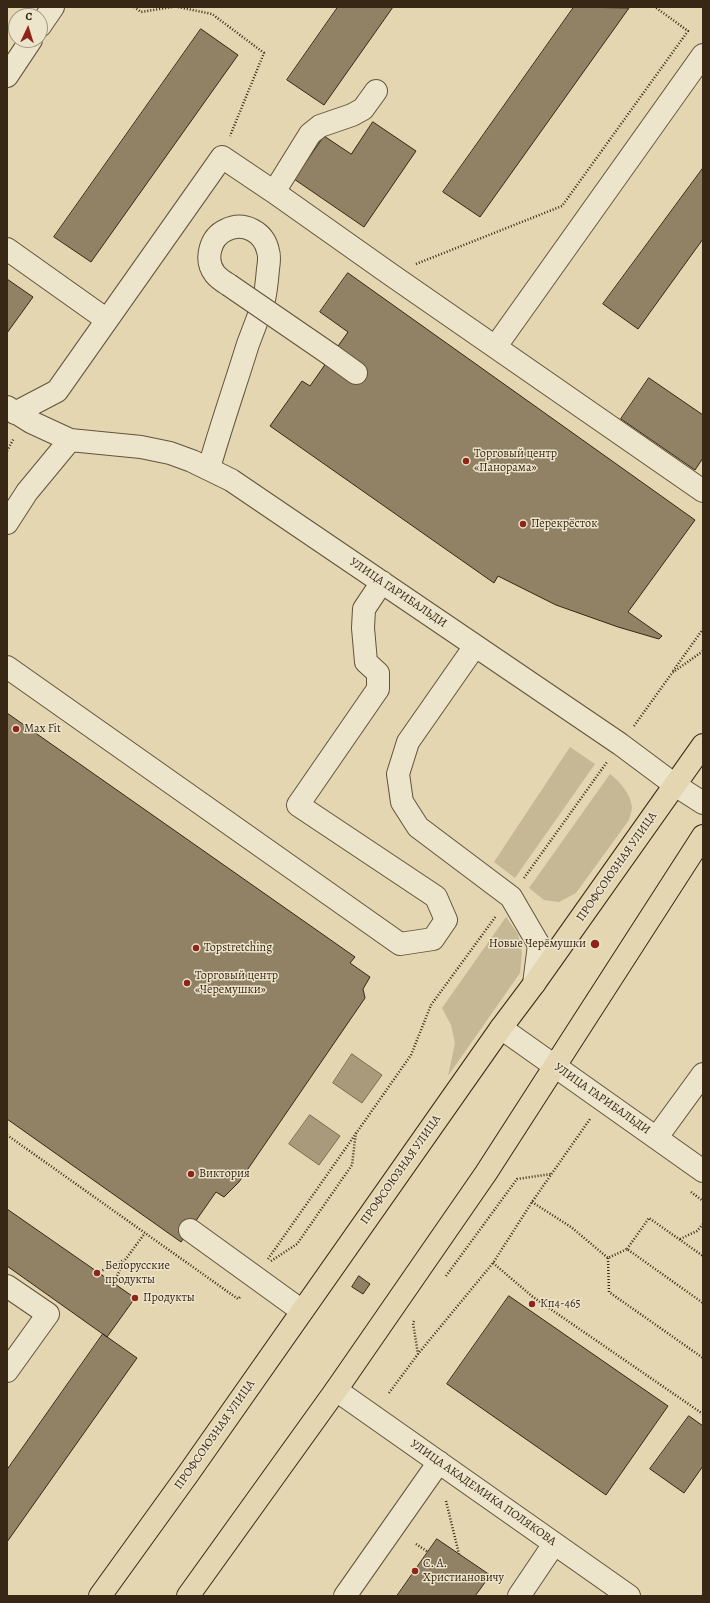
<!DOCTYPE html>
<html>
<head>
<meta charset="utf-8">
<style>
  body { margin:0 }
  #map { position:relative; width:710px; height:1603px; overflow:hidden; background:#e4d6b0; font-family:Alegreya,serif }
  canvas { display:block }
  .frame { position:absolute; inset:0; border:8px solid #372714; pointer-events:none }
  .north { position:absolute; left:8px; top:8px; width:40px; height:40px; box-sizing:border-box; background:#ede4cc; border:1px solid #a49882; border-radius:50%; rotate:4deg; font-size:11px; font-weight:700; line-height:16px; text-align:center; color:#372714 }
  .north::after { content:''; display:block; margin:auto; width:14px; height:18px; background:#8f2418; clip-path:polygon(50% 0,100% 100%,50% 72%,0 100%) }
</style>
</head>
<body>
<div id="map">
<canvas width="710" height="1603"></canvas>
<div class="frame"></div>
<div class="north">С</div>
</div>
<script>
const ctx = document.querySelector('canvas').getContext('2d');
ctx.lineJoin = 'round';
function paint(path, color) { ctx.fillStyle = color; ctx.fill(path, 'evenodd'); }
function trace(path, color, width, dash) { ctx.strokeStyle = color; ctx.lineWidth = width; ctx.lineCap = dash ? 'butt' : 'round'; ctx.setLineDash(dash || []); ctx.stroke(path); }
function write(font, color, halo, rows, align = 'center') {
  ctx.font = font + ' Alegreya,serif'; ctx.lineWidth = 3; ctx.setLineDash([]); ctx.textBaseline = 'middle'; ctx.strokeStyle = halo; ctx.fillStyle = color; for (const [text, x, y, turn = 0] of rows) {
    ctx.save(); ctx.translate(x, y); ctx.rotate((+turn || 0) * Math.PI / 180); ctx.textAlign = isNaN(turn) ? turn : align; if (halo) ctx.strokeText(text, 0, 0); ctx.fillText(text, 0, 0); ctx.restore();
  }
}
const green = new Path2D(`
  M570 747 595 764 515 878 494 862Z
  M610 774C620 782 630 793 632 807 632 811 630 816 629 820L576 893 559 902 544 900 529 888Z
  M506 917 518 934 522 953 520 973 448 1076 455 1043 451 1025 442 1008Z`);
const water = new Path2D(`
  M352 1054 382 1075 362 1103 333 1083Z
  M310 1115 340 1136 319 1165 289 1144Z`);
const building = new Path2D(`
  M338 7H393L324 105 287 80Z
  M574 7 629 8 480 217 443 192Z
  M201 29 238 55 91 262 54 237Z
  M373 122 416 151 364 227 294 179 324 136 351 154Z
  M703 168V239L638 329 603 304Z
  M348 273 695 520 628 612 662 636 659 639 618 627 556 605 498 576 494 583 270 426 302 381 310 386 348 332 320 312Z
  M7 279 33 297 7 333Z
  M649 378 703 415V458L695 470 621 419Z
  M7 713 355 957 350 963 370 977 363 989 365 998 239 1182 224 1197 216 1192 181 1242 7 1119Z
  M7 1209 135 1298 107 1337 7 1266Z
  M359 1276 370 1284 363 1294 352 1287Z
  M509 1296 668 1406 606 1495 447 1384Z
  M103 1334 137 1358 7 1542V1470Z
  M689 1416 703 1426V1466L684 1493 650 1469Z
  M437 1539 490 1575 481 1588 475 1596H397Z`);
const path = new Path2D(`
  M134 7 141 12 172 7
  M178 7 212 14 264 53 230 136
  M416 264 562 206 688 31 655 7
  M7 451 14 438
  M673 671 703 629
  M634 726 672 673 703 651
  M524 878 607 762
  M7 1135 238 1299 241 1296
  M691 1192 703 1201
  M532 1202 571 1227 608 1258 627 1249 703 1303
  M680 1239 697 1231 703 1224
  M627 1249 649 1218 703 1256
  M608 1258 609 1292 703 1358
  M268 1259 411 1055 431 1005 496 916
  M271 1261 297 1244 352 1165 356 1132
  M493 1263 533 1297 703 1414
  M97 1273 124 1260
  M446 1276 517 1179 551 1174
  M113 1284 125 1260 145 1233
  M414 1321 413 1323 418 1354
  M389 1393 418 1354 493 1263 532 1202 590 1119
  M446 1501 459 1554
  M416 1544 428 1552`);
const minor = new Path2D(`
  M40 26 53 7
  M7 76 31 40
  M274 192 310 134 320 126 352 115 363 109 376 91
  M7 249 107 320
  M496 346 703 55
  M331 355 356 373
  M7 407 31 422 70 440 141 447 170 453 192 461 231 480 620 744 675 785 703 803
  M15 413 57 391 222 157 274 192 390 274 703 491
  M209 468C221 426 235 386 248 344 253 331 258 318 263 304 266 293 267 281 268 269 269 263 270 257 268 251 264 232 244 221 226 230 210 237 204 260 215 274 219 279 224 282 229 285
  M7 523 27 492 70 440
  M475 646 408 742 398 774 402 802 418 827 511 897 539 945 534 984
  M7 667 400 944 433 939 446 920 436 897 298 805 378 689V673L366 662 363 628 364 609 382 582
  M501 1028 703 1171
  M657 1137 703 1074
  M190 1230 302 1311
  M7 1286 48 1314 7 1371
  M336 1390 629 1596
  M345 1596 439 1462
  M519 1596 554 1544`);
const major = new Path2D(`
  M100 1596 188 1474 501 1028 534 984 703 745
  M188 1596 336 1390 486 1173 703 836`);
const minorBridge = new Path2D(`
  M229 285 331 355`);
const markers = [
  [466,461,4,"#8f2418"],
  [523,524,4,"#8f2418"],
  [16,729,4,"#8f2418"],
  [595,944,5,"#8f2418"],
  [196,948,4,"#8f2418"],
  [187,983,4,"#8f2418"],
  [191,1174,4,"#8f2418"],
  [97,1273,4,"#8f2418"],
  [135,1298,4,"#8f2418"],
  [532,1304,4,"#8f2418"],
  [415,1571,4,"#8f2418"]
];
const poiNames = [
  ["Торговый центр",474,454],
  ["«Панорама»",474,468],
  ["Перекрёсток",531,524],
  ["Max Fit",24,729],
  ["Новые Черёмушки",586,944,"right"],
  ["Topstretching",204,948],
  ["Торговый центр",195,976],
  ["«Черемушки»",195,990],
  ["Виктория",199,1174],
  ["Белорусские",105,1266],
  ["продукты",105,1280],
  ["Продукты",143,1298],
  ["Кп4-465",540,1304],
  ["С. А.",423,1564],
  ["Христиановичу",423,1578]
];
const streetNames = [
  ["УЛИЦА ГАРИБАЛЬДИ",398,593,34],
  ["ПРОФСОЮЗНАЯ УЛИЦА",617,867,-55],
  ["УЛИЦА ГАРИБАЛЬДИ",602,1099,35],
  ["ПРОФСОЮЗНАЯ УЛИЦА",401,1170,-55],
  ["ПРОФСОЮЗНАЯ УЛИЦА",215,1435,-55],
  ["УЛИЦА АКАДЕМИКА ПОЛЯКОВА",483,1493,35]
];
paint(green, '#c7b895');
paint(water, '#a99a7b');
trace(water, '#7b6c52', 1);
paint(building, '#918265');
trace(building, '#372714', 1);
trace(minor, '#62533b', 24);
trace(major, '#372714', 24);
trace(path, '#372714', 2.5, [1, 2]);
trace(minor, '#ede4cc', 22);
trace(major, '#e4d6b0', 22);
trace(minorBridge, '#62533b', 24, []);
trace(minorBridge, '#ede4cc', 22);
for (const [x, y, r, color] of markers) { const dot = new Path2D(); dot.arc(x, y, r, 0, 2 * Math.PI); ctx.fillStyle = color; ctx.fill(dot); trace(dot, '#ede4cc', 1.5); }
write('12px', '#372714', '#ede4cc', poiNames, 'left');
write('12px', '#372714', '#ede4cc', streetNames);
</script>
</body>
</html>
